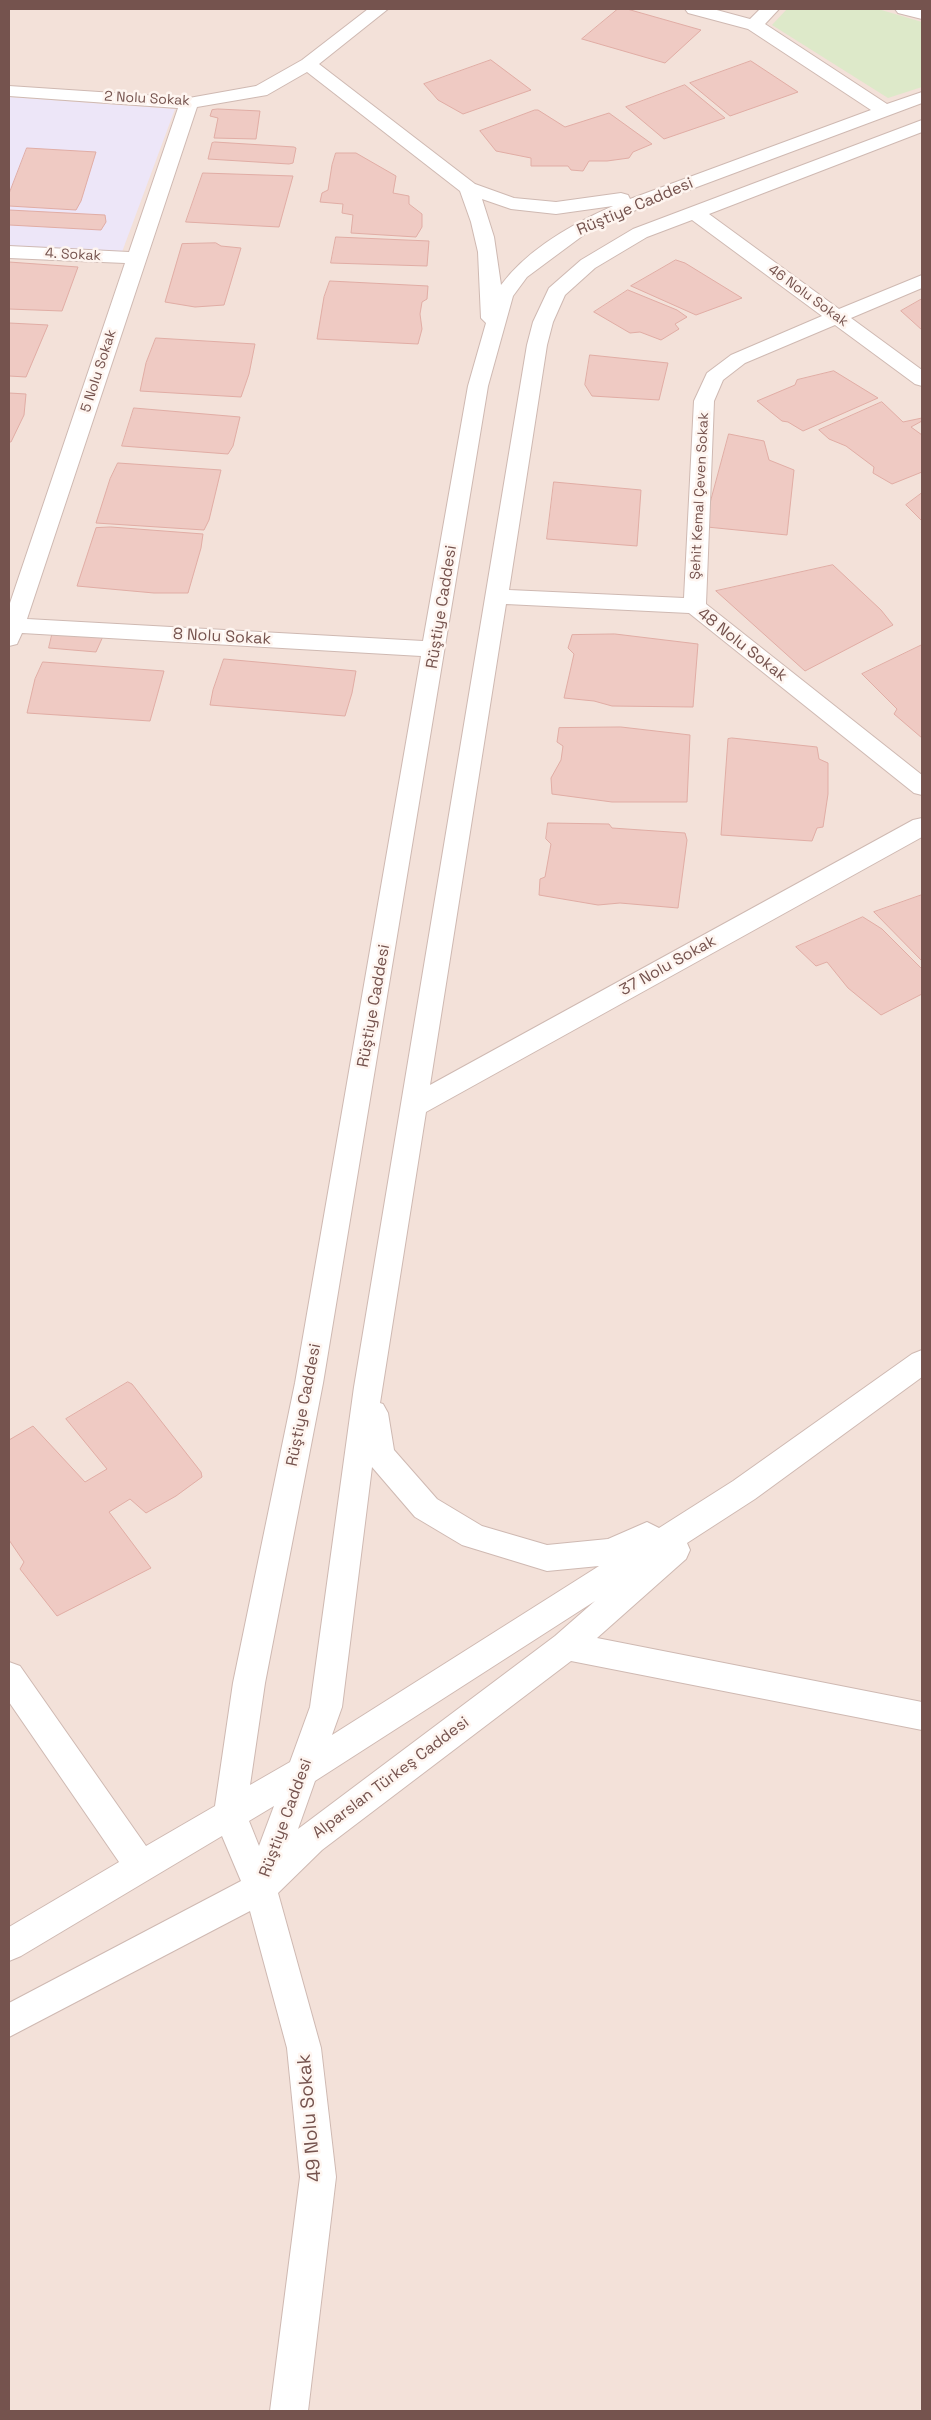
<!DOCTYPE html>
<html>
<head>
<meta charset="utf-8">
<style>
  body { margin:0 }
  #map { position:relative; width:931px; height:2420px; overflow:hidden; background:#fbf0ea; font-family:"Space Grotesk",sans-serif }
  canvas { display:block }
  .frame { position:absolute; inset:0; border:10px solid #75534e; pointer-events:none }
</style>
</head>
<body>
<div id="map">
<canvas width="931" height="2420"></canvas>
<div class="frame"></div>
</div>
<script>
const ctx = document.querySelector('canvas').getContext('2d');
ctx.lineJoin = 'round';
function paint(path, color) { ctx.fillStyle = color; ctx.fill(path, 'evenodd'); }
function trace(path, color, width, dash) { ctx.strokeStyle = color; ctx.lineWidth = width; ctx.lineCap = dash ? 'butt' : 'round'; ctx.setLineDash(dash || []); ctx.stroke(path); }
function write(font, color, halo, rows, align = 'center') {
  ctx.font = font + ' "Space Grotesk",sans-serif'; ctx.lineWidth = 5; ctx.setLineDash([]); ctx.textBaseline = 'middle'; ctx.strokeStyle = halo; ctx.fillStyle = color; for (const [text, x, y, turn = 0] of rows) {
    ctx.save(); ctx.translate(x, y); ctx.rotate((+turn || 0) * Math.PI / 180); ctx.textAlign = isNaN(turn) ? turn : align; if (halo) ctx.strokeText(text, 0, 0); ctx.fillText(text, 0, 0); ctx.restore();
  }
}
const residential = new Path2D(`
  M9 9H922V2411H9Z`);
const education = new Path2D(`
  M9 97 175 109 122 252 9 246Z`);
const green = new Path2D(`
  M787 9H878L922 22V87L888 98 772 25Z`);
const building = new Path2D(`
  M618 9H627L701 30 665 63 582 39Z
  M491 60 531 90 463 114 438 100 424 84Z
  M751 61 798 92 730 116 690 83Z
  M685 85 725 118 664 139 626 107Z
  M218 109 260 111 256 139 214 138 218 118 210 116 212 110Z
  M535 110H538L565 127 609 113 652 144 633 152 629 158 607 161H589L583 171 571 170 568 166H531V158L496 151 480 131Z
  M215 142 294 147 296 148 293 163 289 164 208 159 212 143Z
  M27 148 96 152 81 201 76 210 9 206V194Z
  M336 153H356L396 176 393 193 409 196V204L422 214V227L416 237 351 233 353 215 342 213 343 204 320 202 322 193 328 190 332 165Z
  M203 173 293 176 279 227 186 222Z
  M9 210 105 215 106 222 101 230 9 225Z
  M336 237 429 241 427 266 331 263Z
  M216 243 221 246 241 248 224 305 195 307 165 302 182 244Z
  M676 260 685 263 742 298 696 315 631 286Z
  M9 262 78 267 62 311 9 309Z
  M330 281 428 286 427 299 422 302 420 314 422 329 418 344 317 339 324 297Z
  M628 290 677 310 687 317 675 324 679 329 661 340 640 332 630 333 594 312Z
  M922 299V330L901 311Z
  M9 323 48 325 26 377 9 376Z
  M156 338 255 344 249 374 241 397 140 391 146 363Z
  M590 355 668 363 659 400 592 396 585 385Z
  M834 371 878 398 803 431 788 422 782 421 757 401 795 385 797 380Z
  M9 393 26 394 24 415 11 442H9Z
  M882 402 903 422 922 418V421L911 427 922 435V472L892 484 873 473 874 467 846 446 829 439 819 430Z
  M134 408 240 417 233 446 228 454 122 446Z
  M729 434 764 441 769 460 794 470 787 535 707 527 709 507Z
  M118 463 221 470 209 520 204 530 96 523 110 479Z
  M554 482 641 490 637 546 547 539Z
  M922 493V527V521L906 505Z
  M111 527 203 534 201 548 188 593H154L77 586 96 528Z
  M833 565 881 610 893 625 805 671 716 591Z
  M53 631 104 634 96 652 49 648Z
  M615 634 698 644 693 707 612 706 594 701 564 698 574 654 568 648 572 635Z
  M922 645V738L894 714 897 709 862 674Z
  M224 659 356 671 352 693 345 716 210 705 213 690Z
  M43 662 164 671 150 721 27 713 35 679Z
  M621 727 690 735 687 802H612L552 794 551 778 561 760 563 746 557 742 559 728Z
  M732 738 817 747 819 759 828 763V794L823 827 817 828 812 841 721 835 728 739Z
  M548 823 609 824 612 828 685 833 687 840 678 908 620 903 598 905 539 895 540 879 545 877 551 844 546 839Z
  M922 895V961L874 912Z
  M863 917 882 929 922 969V994L881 1015 848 988 827 962 816 966 796 947Z
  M128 1382 132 1384 201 1472 202 1477 176 1496 146 1513 130 1499 109 1512 151 1568 57 1616 20 1569 24 1562 9 1540V1440L33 1426 85 1482 107 1469 66 1419Z`);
const minor = new Path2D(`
  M368 9H388L319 64 475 184 514 198 556 202 621 193 628 195 630 199 871 110 748 29 688 13 685 9H713L750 19 760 9H779L765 24 887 104 922 92V103L638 209 589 231 527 277 513 296 488 386 323 1383 265 1683 250 1785 290 1762 310 1707 354 1387 527 345 533 322 549 288 581 260 633 229 922 120V132L709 214 839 309 922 275V288L851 318 922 370V386L915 384 835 325 745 363 723 380 714 401 706 604 922 775V795L914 793 689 613 506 604 430 1085 913 820 922 818V837L426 1112 380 1403 383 1404 388 1413 394 1450 437 1499 482 1526 547 1545 608 1539 647 1522 659 1528 733 1481 912 1354 922 1350V1377L755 1499 687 1543 690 1550 686 1559 597 1638 922 1702V1730L571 1661 322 1850 278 1893 321 2048 336 2177 308 2411H270L300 2177 287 2048 250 1911 9 2037V2003L241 1881 222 1836 21 1956 9 1961V1927L119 1862 9 1702V1662L20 1666 146 1846 215 1806 233 1683 295 1383 421 656 22 633 17 644 9 646V606L125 263 9 258V246L129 252 178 108 9 96V86L189 98 256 86 302 60ZM307 72 460 191 471 222 478 252 481 318 486 323 468 386 423 641 27 619 197 107 267 95ZM482 199 511 209 556 214 613 206C572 224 528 249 501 285L494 237ZM692 220 822 316 731 355 707 373 694 401 684 598 509 590 547 345 553 322 565 295 595 268 647 237ZM372 1467 415 1517 462 1545 547 1571 599 1566 332 1735 342 1707ZM595 1601 555 1636 298 1829 315 1781ZM274 1806 259 1846 249 1821Z
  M895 9H922V19L898 13Z`);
const farStreetnames = [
  ["2 Nolu Sokak",147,99,3],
  ["4. Sokak",73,255,3],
  ["46 Nolu Sokak",808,296,36],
  ["5 Nolu Sokak",99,371,-72],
  ["Şehit Kemal Çeven Sokak",700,496,-87]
];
const streetNames = [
  ["Rüştiye Caddesi",635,207,-23],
  ["Rüştiye Caddesi",442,607,-81],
  ["8 Nolu Sokak",222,637,3],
  ["48 Nolu Sokak",742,645,38],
  ["37 Nolu Sokak",668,966,-29],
  ["Rüştiye Caddesi",374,1006,-80],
  ["Rüştiye Caddesi",304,1405,-79],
  ["Alparslan Türkeş Caddesi",391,1778,-37],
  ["Rüştiye Caddesi",286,1818,-70]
];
const nearStreetnames = [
  ["49 Nolu Sokak",310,2118,-95]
];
paint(residential, '#f3e1d9');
paint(education, '#ede6f8');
paint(green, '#dde9c9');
paint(building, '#efcac3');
trace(building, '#e1ada5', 1);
trace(minor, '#cfb9b2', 2);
paint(minor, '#fff');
write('14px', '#75534e', '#fef5f0', farStreetnames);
write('16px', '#75534e', '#fef5f0', streetNames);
write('19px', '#75534e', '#fef5f0', nearStreetnames);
</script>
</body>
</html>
